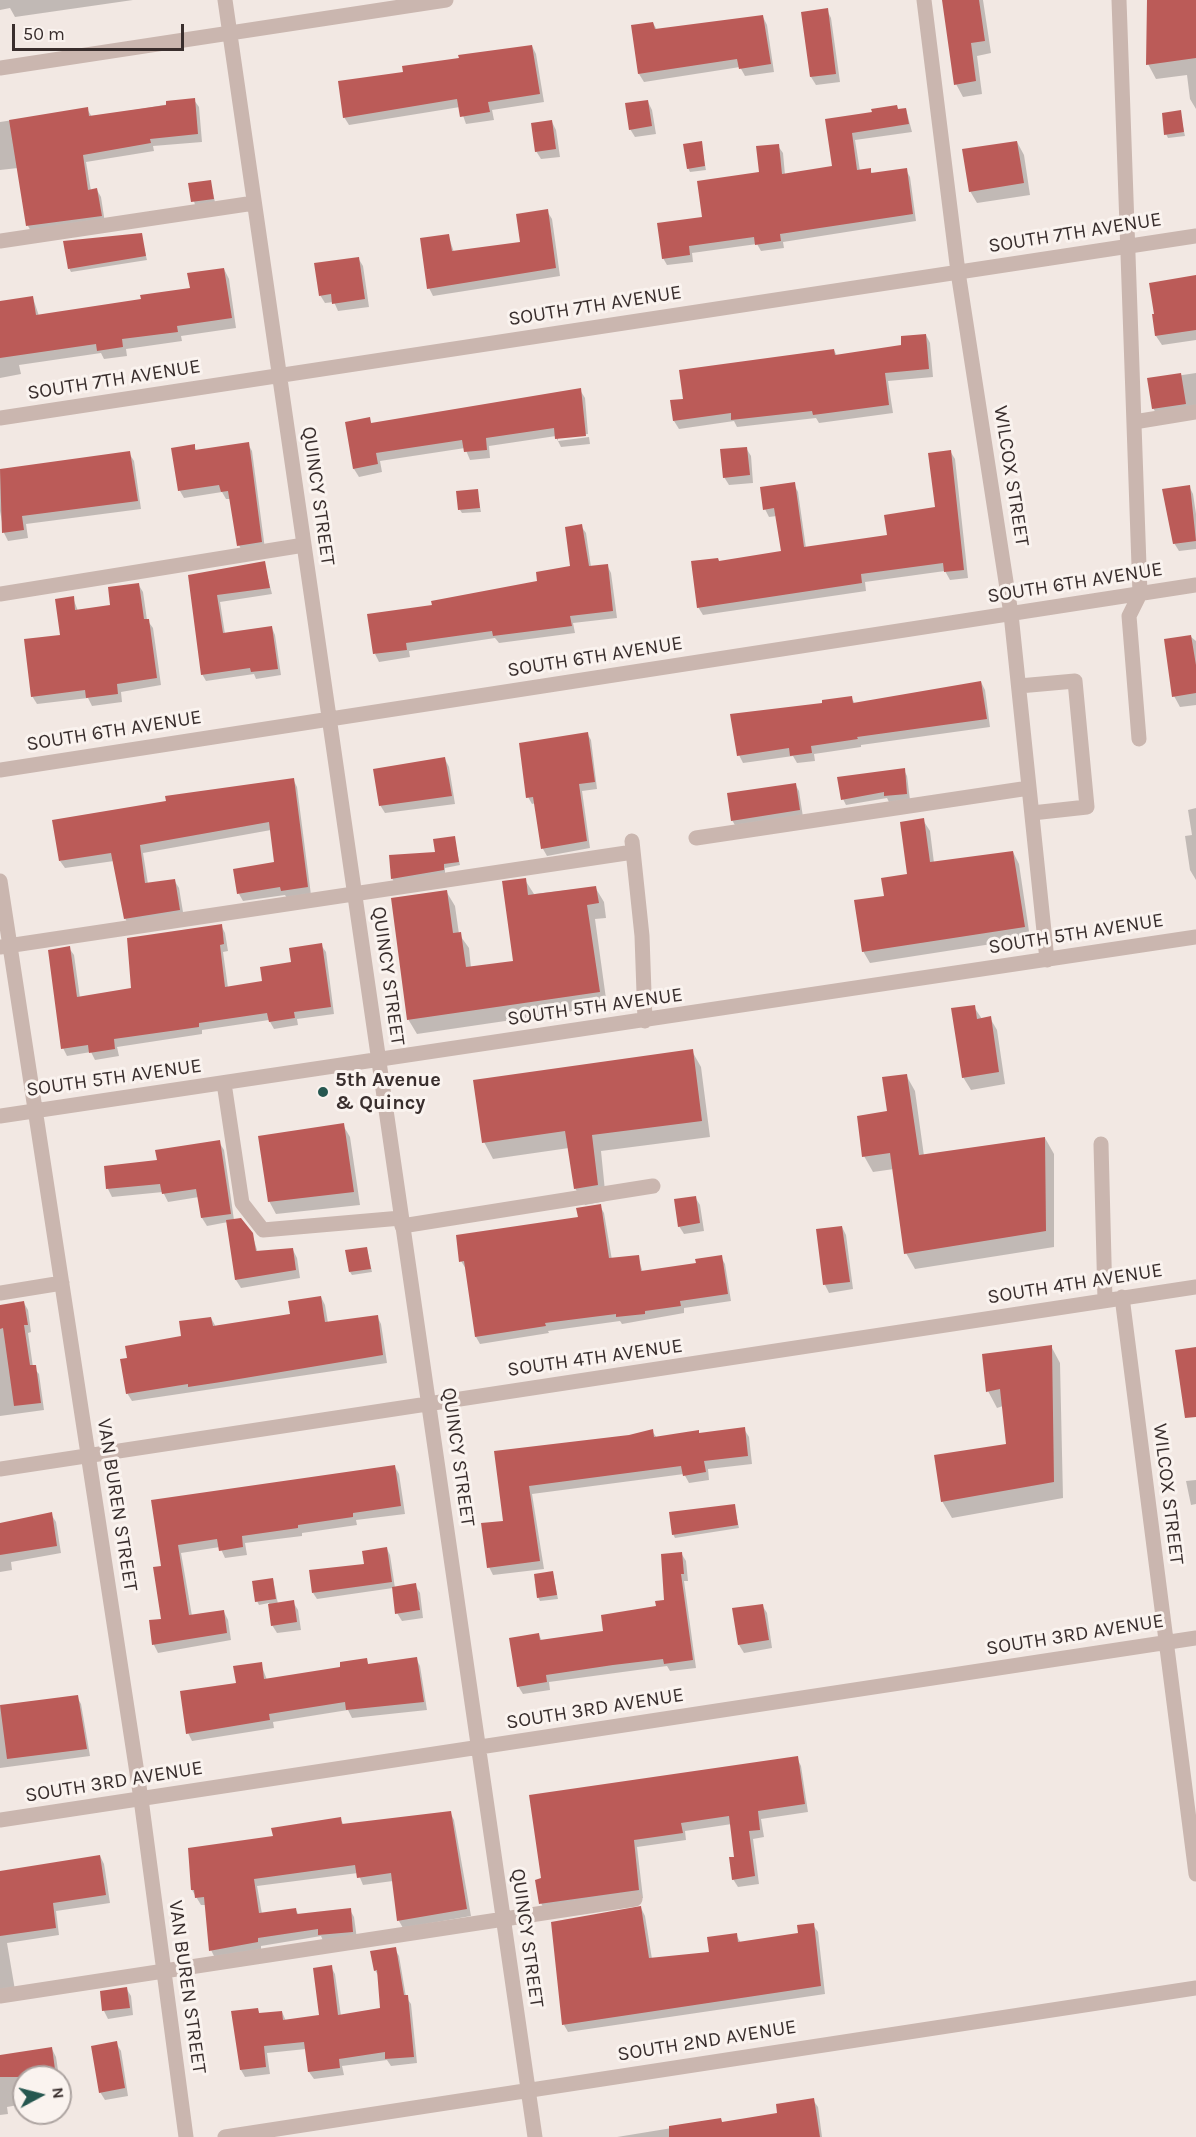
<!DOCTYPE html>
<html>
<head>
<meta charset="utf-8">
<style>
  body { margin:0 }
  #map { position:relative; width:1196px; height:2137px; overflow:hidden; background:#f2e8e3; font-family:Karla,sans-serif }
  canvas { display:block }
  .north { position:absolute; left:12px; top:2065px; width:60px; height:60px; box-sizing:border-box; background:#faf3ef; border:2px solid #ada4a1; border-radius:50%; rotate:83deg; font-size:16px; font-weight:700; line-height:24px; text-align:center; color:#392e2d }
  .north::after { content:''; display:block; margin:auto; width:21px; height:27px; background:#265750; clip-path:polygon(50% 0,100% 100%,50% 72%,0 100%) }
  .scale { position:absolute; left:12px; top:24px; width:172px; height:27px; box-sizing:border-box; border:3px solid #392e2d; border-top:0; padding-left:8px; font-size:18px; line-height:21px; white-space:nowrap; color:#392e2d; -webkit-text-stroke:4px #faf3ef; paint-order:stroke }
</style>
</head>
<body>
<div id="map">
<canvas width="1196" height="2137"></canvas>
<div class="north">N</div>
<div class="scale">50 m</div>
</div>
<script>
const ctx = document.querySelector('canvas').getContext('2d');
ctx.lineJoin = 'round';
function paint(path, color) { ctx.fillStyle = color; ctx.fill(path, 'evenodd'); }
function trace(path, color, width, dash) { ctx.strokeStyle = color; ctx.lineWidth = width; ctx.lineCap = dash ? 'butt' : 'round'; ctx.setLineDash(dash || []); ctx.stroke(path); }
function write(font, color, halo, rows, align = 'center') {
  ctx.font = font + ' Karla,sans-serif'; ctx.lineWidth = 6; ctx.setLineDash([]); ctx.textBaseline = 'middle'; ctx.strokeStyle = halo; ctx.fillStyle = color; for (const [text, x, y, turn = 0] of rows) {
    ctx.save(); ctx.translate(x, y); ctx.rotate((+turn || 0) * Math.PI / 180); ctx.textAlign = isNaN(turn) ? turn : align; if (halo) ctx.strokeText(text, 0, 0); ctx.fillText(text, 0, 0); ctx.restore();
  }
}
const shadow = new Path2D(`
  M0 0H133L15 17 10 8 0 10Z
  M944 0H983L991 53 977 56 982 94 963 97 956 84Z
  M1148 0H1196V109L1190 99 1187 75 1156 79 1148 64Z
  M827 10 831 18 840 82 816 85 811 77 803 13Z
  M763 17 767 25 774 72 745 76 740 67 644 82 639 74 653 23 657 30Z
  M532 46 536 54 544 102 492 110 494 120 466 124 460 107 349 125 344 117 405 74Z
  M194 100 199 107 202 142 153 146 154 151 86 162 91 191 97 190 101 197 105 223 32 233 28 226 18 168 0 170V122L87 109 92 117Z
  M648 102 652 110 656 134 635 137 630 129Z
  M906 109 912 132 855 140 860 171 870 170 873 175 906 170 910 177 916 221 783 242 784 248 761 251 757 244 692 253 693 262 667 265 663 258 703 218 761 173 778 146 783 153 785 175 834 168 827 120Z
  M1180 112 1185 136 1168 138 1166 134Z
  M552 122 556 130 560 157 541 159 536 151Z
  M1017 142 1024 155 1030 195 977 203 970 191Z
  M701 143 706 170 690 172 688 168Z
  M210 181 215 202 195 205 190 185Z
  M547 211 552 219 560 276 433 296 429 288 448 235 454 252 522 243Z
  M141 235 147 260 71 272 69 268Z
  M358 258 363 266 369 307 338 311 334 302 325 303 320 295Z
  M224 269 229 279 236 328 181 336 182 341 126 349 127 356 104 359 101 353 19 365 21 374 0 378V303L33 298 39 316 142 300 191 289Z
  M1196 277V340L1162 345 1156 336 1153 315Z
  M926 335 930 343 933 377 888 381 893 413 819 423 816 418 737 427 734 421 679 429 674 421 685 400 834 350 837 356 903 347Z
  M1196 373V413L1159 418 1153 408 1149 380Z
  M580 390 585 398 588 434 558 437V441L589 437 590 444 561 447 557 439 556 436 489 446 490 458 470 460 465 448 380 461 382 472 359 477 354 469 346 423 369 419 372 424Z
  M248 444 252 451 265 549 243 553 239 545 231 499H226L222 492 184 498 180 491 173 449 194 446 197 451Z
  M746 448 751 456 753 483 729 485 724 477Z
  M950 451 955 459 968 578 950 580 945 571 865 582 866 591 703 615 698 607 719 562 783 553 777 516 769 517 765 509 794 484 798 492 806 548 888 536 937 508Z
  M129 453 134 461 141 509 26 524 28 538 8 541 4 533 0 511V471Z
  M1189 486 1193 494 1196 514V549L1179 551 1174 543Z
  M477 491 481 512 462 513 460 510Z
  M581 526 586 533 591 567 607 565 611 573 617 618 573 623 575 633 499 643 495 638 409 651 410 657 379 662 375 654 433 606 539 583 572 567Z
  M264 563 272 594 220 602 225 634 272 628 275 635 281 675 256 679 254 674 206 681 202 674 190 576Z
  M138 584 143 592 147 620 153 628 161 685 121 692 122 702 92 706 88 698 37 704 32 696 61 636 73 598 78 611 112 607Z
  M1191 637 1196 641V705L1180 707 1174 696Z
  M981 682 985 690 990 727 861 745V747L814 754 815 761 797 763 793 756 743 763 739 755 824 704 851 697 855 704Z
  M587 733 591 740 597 789 582 791 590 848 547 856 543 849 536 803 532 804 528 797Z
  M445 759 449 767 455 804 385 813 380 805Z
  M904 770 907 776 910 800 889 802 887 798 846 805 843 799Z
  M293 779 297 787 311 895 287 898 285 895 243 901 239 894 235 870 276 863 271 830 143 853 148 884 174 880 179 888 184 918 129 926 125 918 114 861 65 868 60 861Z
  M795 784 799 791 803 817 736 827 732 820Z
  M1196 808V880L1190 870 1185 836 1192 835 1188 810Z
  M923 820 930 831 934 863 1013 852 1019 864 1030 938 870 963 863 951 886 897 909 875Z
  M454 837 460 865 445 868V874L394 882 392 878 437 853Z
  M525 880 534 894 595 887 604 902 606 918 595 919 607 1006 417 1034 408 1019 446 891 455 906 459 934 469 948 471 968 515 962Z
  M221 925 225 933 228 951 223 952 228 988 264 982 321 945 326 952 334 1014 297 1019 298 1025 274 1029 269 1020 202 1030V1034L117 1047 119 1056 95 1060 91 1052 67 1056 63 1048 69 948 74 955 80 998 133 990Z
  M974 1007 982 1019 990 1018 997 1030 1005 1084 971 1090 963 1077Z
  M692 1051 701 1067 710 1137 601 1151 606 1201 585 1205 575 1188 569 1148 493 1159 484 1142Z
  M906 1075 915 1091 924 1156 1045 1138 1054 1154V1247L915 1269 906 1253 894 1169 873 1172 864 1156 889 1113Z
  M343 1125 350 1137 360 1205 276 1214 269 1201Z
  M219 1142 224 1150 234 1220 252 1234 258 1253 293 1250 297 1258 300 1278 241 1288 236 1280 228 1222 207 1226 202 1218 199 1197 168 1202 163 1192 112 1197 108 1189 106 1167 158 1161Z
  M695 1197 700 1205 704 1231 684 1234 679 1226Z
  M600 1206 604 1213 612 1260 638 1257 643 1273 697 1264 721 1257 725 1264 731 1301 684 1308V1313L622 1324 620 1321 548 1331 549 1333 480 1344 476 1337 466 1269 461 1261 579 1219Z
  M842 1227 846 1235 853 1289 829 1293 825 1285Z
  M367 1249 372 1272 352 1275 350 1272Z
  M321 1297 325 1305 328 1323 377 1316 381 1324 387 1363 132 1401 127 1393 183 1337 211 1318 216 1327 291 1315Z
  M24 1303 28 1310 31 1332 28 1333 33 1367 39 1374 44 1410 0 1416V1306Z
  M1051 1346 1060 1363 1063 1498 952 1518 942 1501 1007 1445 1003 1406 997 1408 988 1391Z
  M744 1429 749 1437 752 1464 708 1469 709 1480 689 1483 684 1474 532 1494 544 1569 493 1575 489 1567 504 1522 495 1452 629 1436 652 1431 657 1438 698 1432 700 1434Z
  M395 1467 399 1474 405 1514 356 1520 357 1525 302 1533V1536L245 1543 247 1555 225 1558 220 1547 181 1553 192 1616 224 1612 228 1620 231 1640 158 1653 154 1645 151 1621 163 1620V1567L153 1501Z
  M1196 1480V1504L1191 1505 1186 1481Z
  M734 1505 739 1528 675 1538 673 1534Z
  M51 1514 56 1522 61 1553 11 1562 12 1570 0 1572V1524Z
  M387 1549 390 1555 395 1588 415 1585 420 1593 423 1618 402 1621 397 1613 393 1588 317 1599 313 1593 366 1566Z
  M681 1553 686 1561 688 1581H684L696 1668 670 1671 667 1666 549 1682 550 1690 523 1694 518 1686 539 1635 542 1641 605 1632 658 1608 666 1601Z
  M553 1573 558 1599 540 1601 538 1597Z
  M273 1579 278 1604 293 1602 298 1610 301 1630 277 1633 272 1625 269 1603 259 1605 257 1601Z
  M762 1605 767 1613 772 1648 744 1653 739 1645Z
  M416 1658 420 1666 427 1710 352 1718 348 1710 273 1722 274 1728 192 1741 188 1733 261 1664 267 1680 342 1668 366 1660 369 1665Z
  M77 1697 81 1704 90 1756 0 1768V1706Z
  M797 1758 801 1766 808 1812 761 1819 764 1837 753 1839 759 1884 738 1887 733 1879 736 1858 732 1824 685 1831 686 1840 637 1847 643 1898 545 1911 541 1903 537 1881Z
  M450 1812 454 1820 471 1916 403 1928 399 1921 393 1881 363 1885 358 1873 257 1886 262 1914 295 1909 299 1915 350 1910 354 1917 357 1939 324 1943 321 1936 261 1946V1949L215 1958 211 1950 206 1905H201L192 1890 274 1837 340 1819 344 1825Z
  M100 1856 104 1864 110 1903 56 1911 59 1935 7 1943 15 1990 0 1993V1874Z
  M641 1908 645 1916 652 1959 711 1953 736 1935 741 1943 799 1934 813 1925 818 1932 825 1994 568 2032 564 2025Z
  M395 1949 399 1956 406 1997 411 2004 417 2063 391 2066 387 2060 342 2066 344 2075 314 2079 309 2072 306 2049 267 2053 270 2074 245 2077 241 2070 233 2013 257 2009 260 2014 282 2012 286 2021 321 2017 331 1967 335 1974 341 2016 382 2009 379 1977 375 1970Z
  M126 1988 131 1996 133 2015 108 2019 104 2011 101 1992Z
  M116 2043 121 2051 128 2096 105 2100 100 2092Z
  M52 2049 56 2057 59 2077H24V2104L7 2107 8 2114 0 2115V2063Z
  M813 2100 818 2107 822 2137H617L721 2120 722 2123 779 2114Z`);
const building = new Path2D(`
  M942 0H979L985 41 971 43 976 81 954 85Z
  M1147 0H1196V58L1146 65Z
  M828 8 836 74 810 77 801 12Z
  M763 15 771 64 739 69 737 59 638 74 631 25 653 22 655 29Z
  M532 45 540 94 488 102 490 112 460 117 457 99 343 118 338 81 403 72 402 66 459 58 458 55Z
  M195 98 198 134 150 139 151 143 83 155 88 190 97 188 102 216 26 226 9 120 88 107 89 116 166 105V101Z
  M648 100 652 126 629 130 625 103Z
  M897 105 898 109 906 108 909 124 852 133 857 170 871 168V173L907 168 913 214 780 234 781 241 755 245 754 237 689 246 690 255 662 259 657 223 702 217 697 181 759 172 756 146 779 144 782 174 832 166 825 119 872 112 871 109Z
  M1181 110 1184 132 1164 135 1162 113Z
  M552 120 556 149 535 152 531 123Z
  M702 141 705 166 687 169 683 144Z
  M1017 141 1024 183 969 192 962 149Z
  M211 180 214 199 191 202 188 183Z
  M548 209 556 268 427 289 420 238 449 234 452 251 520 242 516 214Z
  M142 233 146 256 68 269 63 241Z
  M359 257 365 299 332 304 331 294 319 296 314 263Z
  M224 268 232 318 177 326 178 332 122 339 123 347 97 351 96 344 0 358V301L33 296 36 315 141 299 140 295 190 288 187 273Z
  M1196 275V330L1155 336 1152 314H1154L1149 283Z
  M926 334 929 369 885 373 889 405 813 415 812 411 731 420V413L673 421 670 400 683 399 679 370 834 349 835 355 901 345V336Z
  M1181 373 1186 404 1152 409 1147 378Z
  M581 388 586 436 555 439 554 428 486 438 487 450 464 452 462 440 376 453 378 464 353 469 345 422 370 417 371 423Z
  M249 442 262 542 237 546 228 491 221 492 219 485 178 491 171 448 195 444V450Z
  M747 447 750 475 723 478 720 449Z
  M951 450 964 570 944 572 943 563 861 574 862 583 697 608 691 561 718 558 719 561 781 551 774 508 763 510 760 487 795 482 804 547 887 535 884 515 935 507 928 453Z
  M130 451 138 501 22 516 24 530 2 533 0 469Z
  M1190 485 1196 541 1173 544 1162 489Z
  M478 489 480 508 458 510 456 491Z
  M582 524 589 566 608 564 613 611 570 616 572 626 493 636 492 631 406 643 407 650 373 654 367 614 432 605 431 601 537 581 536 572 570 566 565 527Z
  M265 561 270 588 217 595 223 633 272 626 278 669 251 672 250 668 201 675 188 575Z
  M139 583 144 619H149L157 678 117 684 118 694 86 698 85 690 31 697 24 639 60 635 55 599 74 596 75 610 110 605 108 587Z
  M1191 635 1196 665V693L1172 697 1164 639Z
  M981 681 987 719 857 737 858 739 811 746 812 753 790 756 789 748 737 756 730 714 822 703V700L852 696 853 703Z
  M588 732 595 782 579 784 587 841 541 849 533 797 526 798 519 743Z
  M445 757 452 796 379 806 373 769Z
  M905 768 907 794 884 796V792L841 800 837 777Z
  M294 778 308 887 281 891 280 887 237 894 233 869 274 862 269 822 140 845 145 883 175 879 180 910 124 919 111 853 59 861 52 820 166 801 165 796Z
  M796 783 800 810 731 821 727 793Z
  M924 818 930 862 1013 851 1025 927 862 952 854 900 884 896 881 878 907 874 900 822Z
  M455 836 459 862 444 864V870L391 879 389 855 435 852 433 839Z
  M526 878 528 895 596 886 599 903 587 905 600 992 407 1020 391 898 447 890 453 933 461 932 466 967 513 961 502 881Z
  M222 924 224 944 220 945 225 987 262 981 260 967 291 962 289 948 322 943 331 1007 294 1012 295 1018 269 1022 267 1013 199 1023V1027L114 1039 115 1049 89 1053 88 1045 61 1049 48 950 70 946 77 997 131 988 127 938Z
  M975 1005 977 1019 991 1016 999 1072 962 1078 951 1008Z
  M693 1049 702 1121 592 1135 598 1185 574 1189 565 1131 482 1143 473 1080Z
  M907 1074 919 1155 1045 1137 1046 1231 904 1254 890 1153 862 1157 857 1116 887 1111 882 1077Z
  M344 1123 354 1192 268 1202 258 1136Z
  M220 1140 231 1214 201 1218 196 1189 162 1194 160 1184 106 1189 104 1166 157 1160 155 1150Z
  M696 1196 700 1223 678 1227 674 1199Z
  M601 1204 609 1258 639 1255 641 1271 696 1263 695 1259 722 1255 728 1294 680 1301 681 1306 645 1311V1314L616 1317V1314L545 1323 546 1326 475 1337 464 1261 459 1262 456 1235 578 1217 576 1208Z
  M241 1218 253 1233 256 1251 293 1248 296 1270 235 1280 226 1220Z
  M842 1226 850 1282 823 1285 816 1229Z
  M367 1247 371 1269 349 1272 345 1250Z
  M321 1296 325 1322 378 1315 383 1355 221 1382 188 1387V1384L126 1394 120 1359 127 1358 125 1346 181 1336 179 1321 211 1317 213 1326 290 1314 288 1301Z
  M24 1301 28 1325H24L30 1365H36L41 1403 14 1406 3 1328 0 1329V1305Z
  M1052 1345 1054 1482 941 1502 934 1455 1006 1444 1000 1389 986 1392 982 1354Z
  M1196 1347V1417L1185 1418 1175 1350Z
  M745 1427 748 1456 704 1461 706 1472 683 1476 681 1466 529 1486 540 1561 487 1568 481 1523 503 1521 494 1451 629 1435 653 1429 654 1437 699 1430V1433Z
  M395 1465 401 1506 353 1513V1517L298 1525V1528L242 1536 243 1547 219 1551 217 1539 178 1545 189 1615 224 1610 227 1633 152 1645 149 1620 161 1619 153 1567 161 1566 151 1500Z
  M735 1504 738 1525 672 1535 669 1512Z
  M52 1512 57 1546 0 1555V1523Z
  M387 1547 392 1582 312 1593 309 1570 364 1564 362 1551Z
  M682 1552 684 1574H681L693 1660 664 1664 663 1659 613 1665 546 1675 547 1682 517 1687 509 1638 539 1633 540 1640 603 1631 601 1615 656 1606 655 1601 664 1600 661 1554Z
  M553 1571 557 1595 537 1598 534 1574Z
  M273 1578 276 1599 255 1602 252 1581Z
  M416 1583 420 1610 395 1614 392 1587Z
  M294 1600 297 1622 271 1626 268 1604Z
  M763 1604 769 1640 738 1645 732 1608Z
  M417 1657 424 1702 346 1710 345 1702 269 1714 270 1720 186 1734 180 1691 236 1683 233 1666 262 1662 264 1679 340 1667V1662L367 1658 368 1664Z
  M78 1695 87 1749 7 1759 0 1705Z
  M798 1756 805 1804 758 1811 760 1830 749 1831 755 1876 732 1880 729 1857H734L729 1816 681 1823 683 1833 634 1840 639 1890 539 1904 535 1880 541 1878 529 1795Z
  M451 1811 467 1909 397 1921 391 1873 357 1878 355 1865 254 1879 259 1913 296 1908 297 1914 351 1908 353 1932 318 1935V1929L258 1938V1942L209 1951 204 1897 195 1898 194 1890H191L188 1848 273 1836 271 1828 341 1817 342 1824Z
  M100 1855 106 1895 53 1903 56 1928 0 1936V1871Z
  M641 1906 649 1958 709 1952 707 1937 737 1933 738 1942 798 1933 797 1925 814 1923 821 1986 562 2025 551 1922Z
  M396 1947 404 1995H408L414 2057 385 2059V2052L339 2059 340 2068 308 2072 304 2042 264 2046 266 2067 240 2070 231 2011 258 2008 259 2013 282 2011 283 2020 319 2015 313 1968 332 1965 338 2015 380 2008 377 1970 374 1971 370 1951Z
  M127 1987 130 2008 102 2011 100 1991Z
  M117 2041 125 2088 99 2093 91 2046Z
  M52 2047 56 2077H0V2055Z
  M814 2098 820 2137H669V2126L721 2118 722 2122 777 2113 776 2104Z`);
const minor = new Path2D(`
  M225 0 535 2137
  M924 0 958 272 1011 614 1047 960
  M1119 0 1140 594 1129 616 1139 739
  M0 68 446 0
  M0 241 254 203
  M0 418 1196 236
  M1134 422 1196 412
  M0 594 304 545
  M1019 686 1075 681 1087 807 1032 813
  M0 770 1196 585
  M696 838 1029 788
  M632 841 642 936 645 1021
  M0 881 141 1799 186 2137
  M0 947 633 852
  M224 1083 242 1203 263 1230 401 1218
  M0 1116 1196 937
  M1101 1144 1105 1300
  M402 1226 653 1186
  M0 1293 62 1283
  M1122 1297 1196 1874
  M0 1469 1196 1287
  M0 1820 1196 1638
  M0 1996 635 1899
  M225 2137 1196 1988`);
const markers = [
  [323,1092,6,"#265750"]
];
const streetNames = [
  ["SOUTH 7TH AVENUE",1075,233,-9],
  ["SOUTH 7TH AVENUE",595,306,-9],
  ["SOUTH 7TH AVENUE",114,380,-9],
  ["WILCOX STREET",1011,476,81],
  ["QUINCY STREET",318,496,82],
  ["SOUTH 6TH AVENUE",1075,583,-9],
  ["SOUTH 6TH AVENUE",595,657,-9],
  ["SOUTH 6TH AVENUE",114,731,-9],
  ["SOUTH 5TH AVENUE",1076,934,-9],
  ["QUINCY STREET",388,976,82],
  ["SOUTH 5TH AVENUE",595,1007,-8],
  ["SOUTH 5TH AVENUE",114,1078,-8],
  ["SOUTH 4TH AVENUE",1075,1284,-9],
  ["SOUTH 4TH AVENUE",595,1358,-8],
  ["QUINCY STREET",458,1457,82],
  ["WILCOX STREET",1168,1494,83],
  ["VAN BUREN STREET",117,1505,81],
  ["SOUTH 3RD AVENUE",1075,1635,-9],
  ["SOUTH 3RD AVENUE",595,1709,-9],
  ["SOUTH 3RD AVENUE",114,1782,-9],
  ["QUINCY STREET",527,1938,82],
  ["VAN BUREN STREET",187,1987,82],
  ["SOUTH 2ND AVENUE",707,2041,-9]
];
const poiNames = [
  ["5th Avenue",335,1080],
  ["& Quincy",335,1103]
];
paint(shadow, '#0003');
paint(building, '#bb5b58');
trace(minor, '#cab6af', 15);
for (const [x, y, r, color] of markers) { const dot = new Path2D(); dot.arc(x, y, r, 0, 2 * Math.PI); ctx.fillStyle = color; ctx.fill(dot); trace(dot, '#faf3ef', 2); }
write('20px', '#392e2d', '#faf3ef', streetNames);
write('bold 20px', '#392e2d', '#faf3ef', poiNames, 'left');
</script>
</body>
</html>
